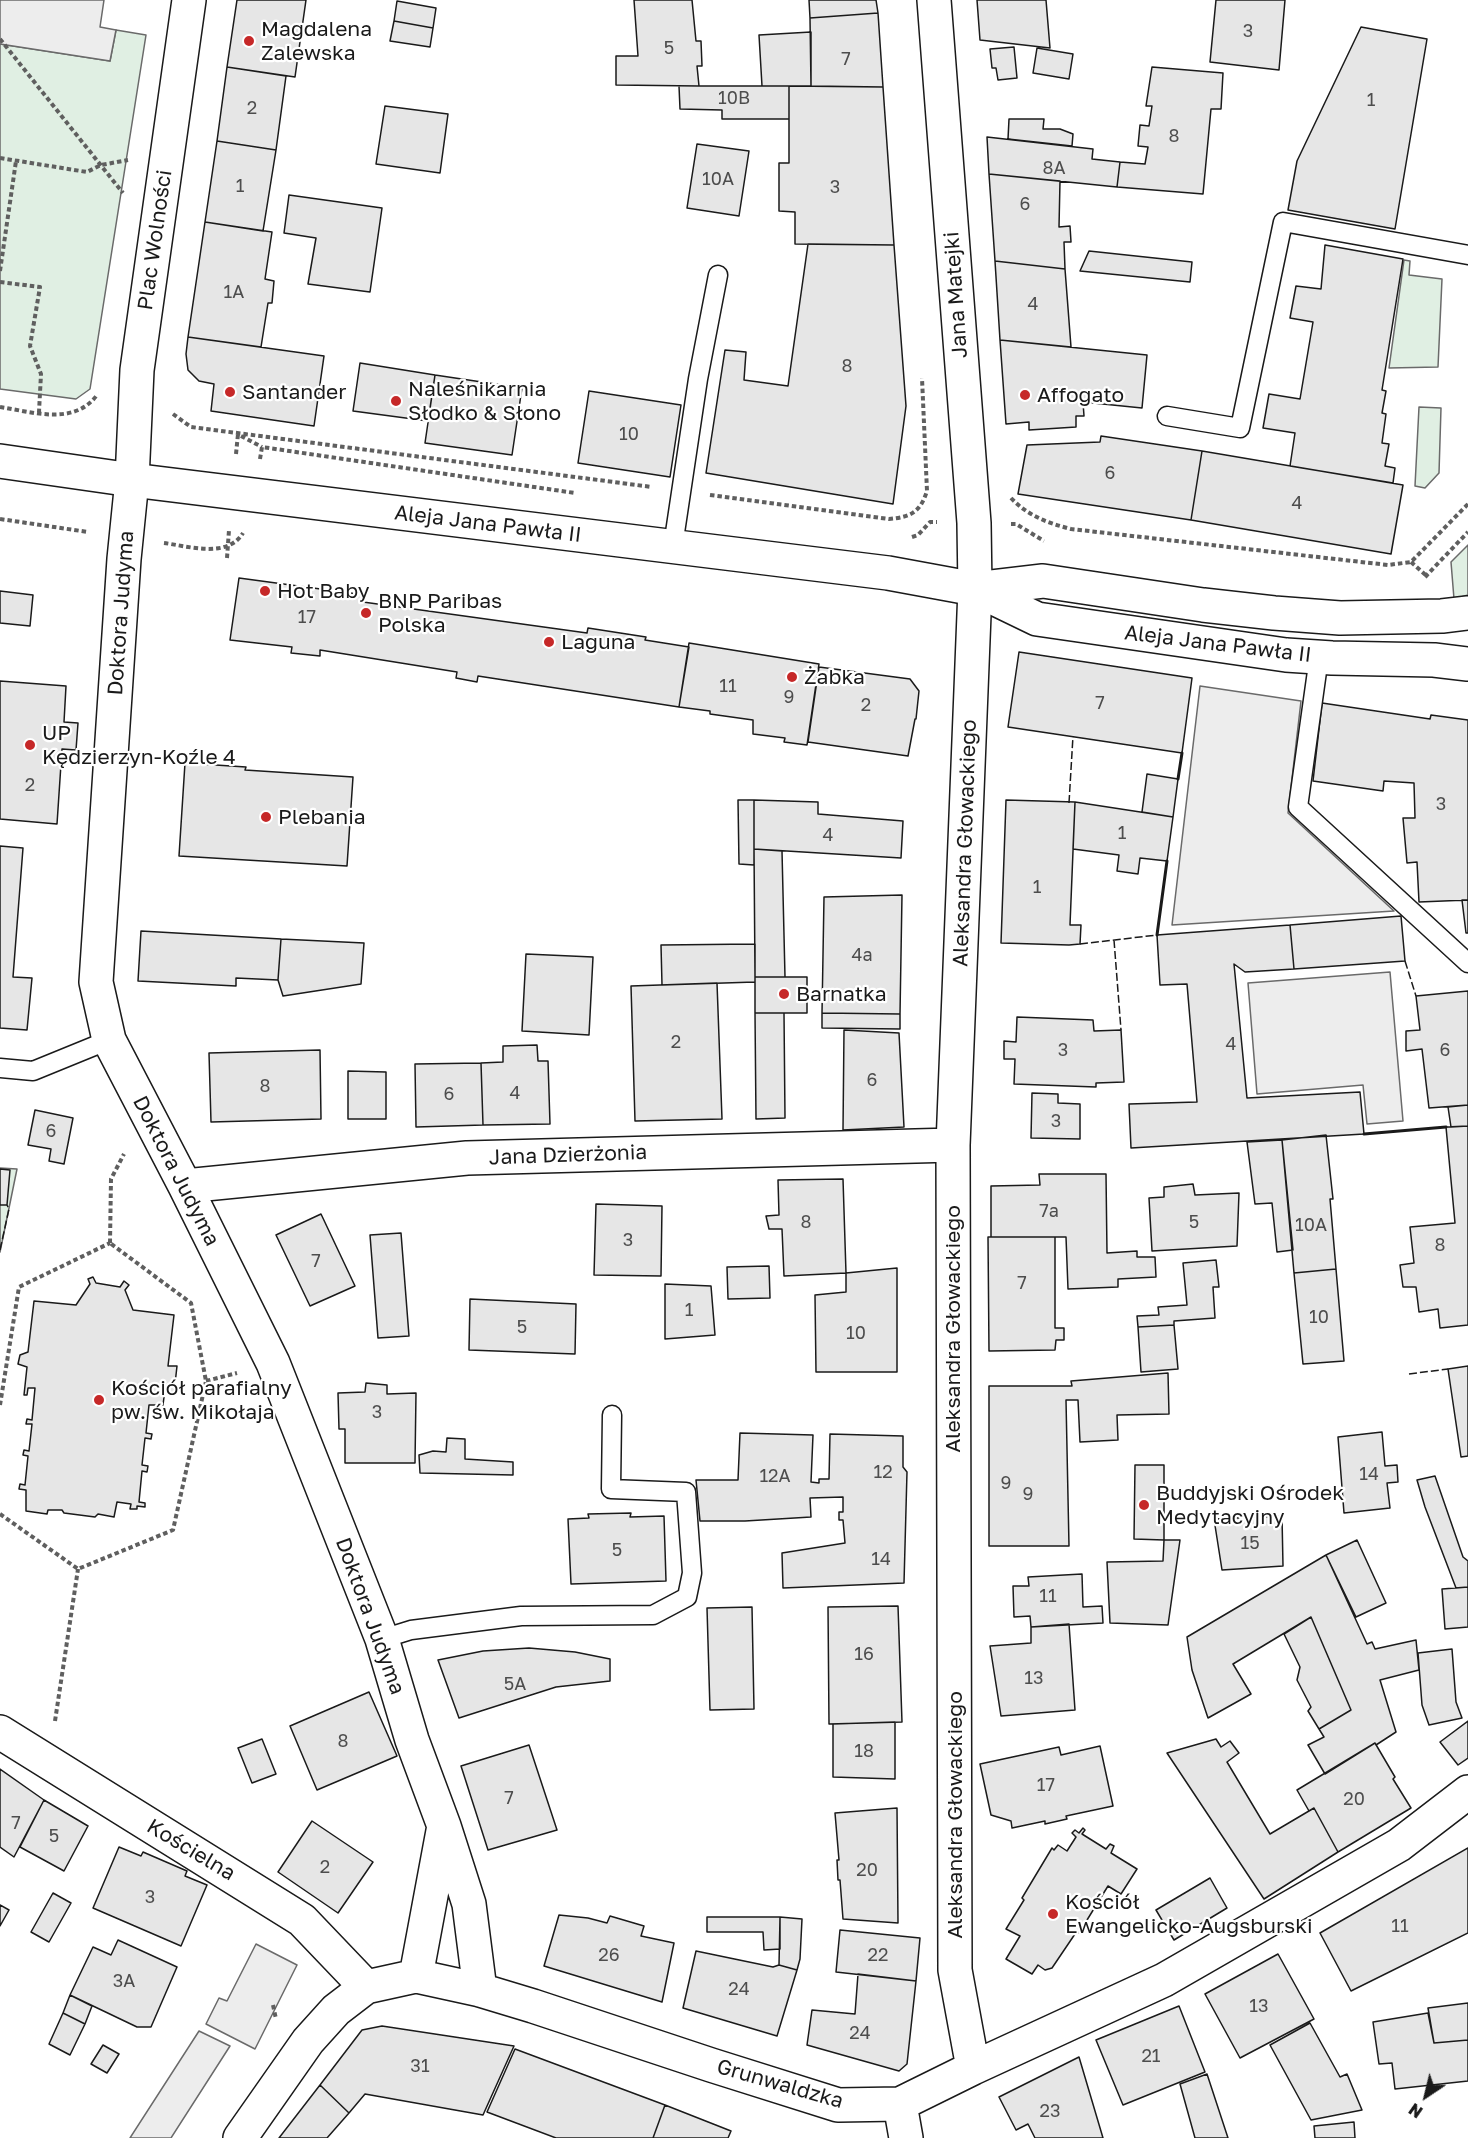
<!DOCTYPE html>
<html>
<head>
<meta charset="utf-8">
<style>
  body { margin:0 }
  #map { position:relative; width:1468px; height:2138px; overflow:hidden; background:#fff; font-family:"Golos Text",sans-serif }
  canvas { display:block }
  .north { position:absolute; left:1396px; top:2066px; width:60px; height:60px; -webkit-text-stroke:4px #fff; paint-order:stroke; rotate:215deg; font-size:16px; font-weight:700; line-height:24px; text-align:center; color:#1a1a1a }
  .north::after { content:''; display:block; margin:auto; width:21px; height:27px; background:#1a1a1a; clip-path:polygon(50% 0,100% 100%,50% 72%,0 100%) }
</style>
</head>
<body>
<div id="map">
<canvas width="1468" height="2138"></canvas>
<div class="north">N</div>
</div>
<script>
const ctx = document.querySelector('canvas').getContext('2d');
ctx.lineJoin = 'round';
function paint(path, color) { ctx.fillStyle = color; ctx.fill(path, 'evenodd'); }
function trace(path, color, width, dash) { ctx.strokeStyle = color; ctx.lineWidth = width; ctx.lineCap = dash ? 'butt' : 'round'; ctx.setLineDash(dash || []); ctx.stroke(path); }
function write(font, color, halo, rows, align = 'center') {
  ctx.font = font + ' "Golos Text",sans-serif'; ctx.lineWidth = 4.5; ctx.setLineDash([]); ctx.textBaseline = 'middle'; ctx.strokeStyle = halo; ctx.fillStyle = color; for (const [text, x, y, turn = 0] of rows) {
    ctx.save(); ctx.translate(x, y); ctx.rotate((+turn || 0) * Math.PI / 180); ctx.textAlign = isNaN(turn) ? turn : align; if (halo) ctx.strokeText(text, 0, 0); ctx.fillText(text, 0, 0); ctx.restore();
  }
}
const green = new Path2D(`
  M116 30 146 35 90 389 76 399 0 389V44L110 61Z
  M1404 260 1410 261 1409 275 1442 279 1438 367 1389 368Z
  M1419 407 1441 408 1439 473 1425 488 1415 486Z
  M1468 545V595L1454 599 1451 562Z
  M0 1168 17 1169 0 1252Z`);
const parking = new Path2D(`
  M0 0H104L100 27 116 30 110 61 0 44Z
  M1200 686 1301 701 1288 813 1394 911 1172 925Z
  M1390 972 1403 1121 1367 1124 1363 1085 1257 1094 1248 983Z
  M256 1944 297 1965 255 2049 206 2024 219 1998 227 2001Z
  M199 2031 230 2046 171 2138H130Z`);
const building = new Path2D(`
  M237 0H306L295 77 227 67Z
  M634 0H692L696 41H701L702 66H697L699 86 616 85V56H638Z
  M809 0H876L878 13 810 18Z
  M977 0H1046L1050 48 980 40Z
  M1216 0H1285L1279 70 1210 62Z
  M397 1 436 8 433 28 394 21Z
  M878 13 883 87 811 86 810 18Z
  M394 21 433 28 430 47 390 41Z
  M1361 27 1427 39 1395 229 1288 210 1297 161Z
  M811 32V86H762L759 35Z
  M1014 47 1017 78 998 80 996 68H992L990 49Z
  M1037 48 1073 54 1069 79 1033 73Z
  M227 67 286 76 276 150 217 141Z
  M1152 67 1223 73 1221 109H1211L1203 194 1117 187 1120 162 1145 164 1148 147 1138 146 1140 125 1149 126 1152 106H1146Z
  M679 86H789V119H722V110L680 109Z
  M789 86 883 87 894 245 795 244V212L779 211V163H789Z
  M385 106 448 114 440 173 376 164Z
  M1009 119H1044L1043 129H1060L1073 134 1072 146 1008 139Z
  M987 137 1093 149 1092 159 1120 162 1117 187 989 174Z
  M217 141 276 150 263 231 205 222Z
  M697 144 749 151 739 216 687 208Z
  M989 174 1060 181 1059 227 1070 226 1071 242H1064L1065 269 995 261Z
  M289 195 382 208 370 292 308 284 316 238 284 233Z
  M205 222 272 232 265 279 274 281 272 303H268L261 347 188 337Z
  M808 244 894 245 906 406 893 504 706 473 725 350 746 352 744 380 788 386Z
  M1325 245 1403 259 1382 390 1386 391 1382 413 1386 414 1382 443 1389 444 1385 466 1395 468 1393 483 1290 466 1295 433 1263 428 1269 394 1300 399 1313 322 1290 318 1296 286 1321 289Z
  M1089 251 1192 262 1190 282 1080 271Z
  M995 261 1065 269 1071 347 1000 340Z
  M188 337 324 356 314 426 211 411 214 384 199 381 188 370 186 354Z
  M1000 340 1147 355 1142 408 1083 402 1084 416H1076V427L1029 430V422L1006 424Z
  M360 363 435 375 428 421 353 411Z
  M435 375 522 388 512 455 425 443Z
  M589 391 681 405 670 477 578 463Z
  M1101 436 1202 451 1191 520 1018 494 1027 445 1100 442Z
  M1202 451 1403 485 1391 554 1191 520Z
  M239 578 365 595 363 602 587 633 588 628 646 637 645 640 689 647 679 707 478 676 477 682 456 678 457 672 320 650V656L291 653 292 647 230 640Z
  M0 591 33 595 30 626 0 623Z
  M689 643 819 664 807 745 784 742 785 738 753 734V720L710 714V711L679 707Z
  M1019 652 1192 678 1182 753 1008 727Z
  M819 667 910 679 919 691 916 719H915L908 756 808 742Z
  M0 681 66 686 64 722 78 723 76 750 62 749 57 824 0 819Z
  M1322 703 1430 719 1431 715 1468 720V900L1419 902 1417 862 1407 863 1403 818H1415L1414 783 1384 781 1383 791 1313 781Z
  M185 763 246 767 245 770 353 777 347 866 179 856Z
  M1147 774 1178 779 1173 817 1142 812Z
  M738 800H754V865L739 864Z
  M754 800 818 802V814L903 821 901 858 754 849Z
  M1006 800 1075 802 1070 925H1081L1080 944 1069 945 1001 943Z
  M1075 802 1173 817 1167 861 1140 858 1138 874 1117 871 1119 855 1073 849Z
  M0 846 23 848 13 977 32 978 27 1030 0 1028Z
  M754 849 782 851 785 977H755Z
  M902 895 900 1014 822 1013 824 897Z
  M1462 900H1468V933H1466Z
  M1401 916 1405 961 1294 969 1290 925Z
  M1290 925 1294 969 1245 972 1234 964 1247 1098 1360 1092 1364 1134 1131 1148 1129 1104 1197 1102 1187 984 1160 985 1157 935Z
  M141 931 281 939 278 980 236 978V986L138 981Z
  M281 939 364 943 361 984 283 996 278 980Z
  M755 944V982L662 985 661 945Z
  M526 954 593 957 589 1035 522 1031Z
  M755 977H807V1013H755Z
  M717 983 722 1119 635 1121 631 986Z
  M1468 991V1105L1429 1108 1422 1049 1406 1051V1031L1420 1030 1416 996Z
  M755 1013H784L785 1118 756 1119Z
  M822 1013 900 1014V1029L822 1028Z
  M1017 1017 1093 1020 1094 1031 1121 1030 1124 1082 1096 1083V1087L1014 1084 1015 1059H1004V1041L1016 1042Z
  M844 1030 899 1033 904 1127 843 1130Z
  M537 1045 538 1061H548L550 1124 483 1125 481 1063 503 1062V1046Z
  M320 1050 321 1119 211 1122 209 1053Z
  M481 1063 483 1125 416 1127 415 1064Z
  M348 1071 386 1072V1119H348Z
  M1032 1093 1058 1094V1103L1080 1104V1139L1031 1138Z
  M1468 1105V1126L1451 1127 1448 1107Z
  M35 1110 73 1118 64 1164 49 1161 51 1149 28 1145Z
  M1468 1126V1325L1440 1328 1438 1309 1419 1312 1416 1287H1403L1400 1265 1414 1263 1410 1227 1455 1223 1446 1127Z
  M1326 1135 1333 1199H1330L1336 1269 1294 1273 1282 1140Z
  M1282 1140 1293 1250 1277 1252 1272 1203 1255 1204 1247 1142Z
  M0 1169 10 1170 7 1205H0Z
  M1039 1174H1106L1107 1253 1137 1251V1257H1155L1156 1277 1118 1279V1287L1068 1289 1066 1237H991V1186L1040 1185Z
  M843 1179 846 1273 784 1276 782 1229H769L766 1216 779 1215 778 1180Z
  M1193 1184 1195 1195 1239 1193 1237 1246 1152 1251 1149 1198 1164 1197V1187Z
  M596 1204 662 1206 661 1276 594 1275Z
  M321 1214 355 1286 310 1306 276 1235Z
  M401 1233 409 1336 378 1338 370 1235Z
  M988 1237H1055V1328H1064V1340H1056L1055 1350 989 1351Z
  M1216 1260 1219 1287H1213L1215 1318 1174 1321V1325L1138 1327 1137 1316 1159 1315 1158 1307 1187 1305 1183 1263Z
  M769 1266 770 1298 728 1299 727 1267Z
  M897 1268V1372H816L815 1295 846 1292V1273Z
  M1336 1269 1344 1361 1303 1364 1294 1273Z
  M93 1277 96 1283 120 1287 124 1281 129 1285 125 1290 133 1310 174 1315 168 1366H177L174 1393 165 1390 162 1412H156L157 1405H149L146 1433 152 1434 151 1439 145 1438 142 1465 148 1466 147 1472 142 1471 139 1502 145 1503V1507L137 1506V1509H130L131 1504 117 1502 114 1517 98 1514 95 1517 64 1513 62 1510H48L47 1514 26 1511V1490L19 1489 20 1484 25 1485 28 1456 23 1455 24 1450 29 1451 32 1424H26L27 1419 32 1420 35 1388H28L27 1395H24L27 1367 18 1364 20 1355 28 1352 34 1301 76 1305 90 1284 88 1279Z
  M665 1284 711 1286 715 1335 665 1339Z
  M470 1299 576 1304 575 1354 469 1350Z
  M1174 1325 1178 1369 1141 1372 1138 1327Z
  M1468 1366V1456L1461 1457 1448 1369Z
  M1168 1373 1169 1414 1117 1415 1118 1440 1080 1442 1078 1400H1066L1069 1546H989V1386H1072L1071 1381Z
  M366 1383 387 1385V1394L416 1393 415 1463H345V1429H339L338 1393 365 1392Z
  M1382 1432 1385 1466 1397 1465 1398 1482 1387 1483 1390 1508 1344 1513 1338 1437Z
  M740 1433 813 1435 811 1482 819 1483V1479H829L830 1434 903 1436V1467L907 1472 904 1583 783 1588 782 1553 845 1543 843 1520H839V1512H843V1497L810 1498 811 1517 745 1521H700L696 1480H738Z
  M447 1438 465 1439V1459L513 1462V1475L420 1473 419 1455 433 1451 446 1452Z
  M1135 1465H1164V1540L1134 1539Z
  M1435 1476 1463 1557 1468 1561V1587L1456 1588 1425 1507 1417 1480Z
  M631 1513 630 1517 664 1516 666 1581 571 1584 568 1519 589 1518 588 1514Z
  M1282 1516 1283 1566 1222 1570 1214 1519Z
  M1164 1540H1180L1168 1625 1110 1623 1107 1562 1163 1561Z
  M1357 1540 1386 1603 1356 1617 1326 1555Z
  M1326 1555 1367 1644 1372 1642 1375 1649 1416 1640 1419 1670 1380 1680 1396 1732 1376 1745 1375 1743 1325 1774 1308 1745 1324 1737 1319 1729 1351 1710 1311 1617 1233 1664 1251 1694 1208 1718 1192 1670 1187 1637Z
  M1082 1574 1083 1607 1102 1606 1103 1623 1031 1627 1030 1616 1014 1617 1013 1586H1029L1028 1577Z
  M1468 1587V1627L1445 1629 1442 1589Z
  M898 1606 902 1722 829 1724 828 1607Z
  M752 1607 754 1709 710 1710 707 1608Z
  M1311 1617 1351 1710 1319 1729 1308 1711 1311 1707 1297 1680 1300 1667 1284 1634Z
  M1069 1624 1075 1710 1001 1716 990 1646 1031 1643V1627Z
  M529 1648 575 1652 610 1659V1681L556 1687 459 1718 438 1660 483 1651Z
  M1452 1649 1456 1702 1462 1718 1429 1725 1422 1705 1418 1653Z
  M369 1692 397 1756 317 1790 290 1726Z
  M1468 1721V1758L1458 1765 1440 1742Z
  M895 1722V1779L833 1777V1724Z
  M262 1739 276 1774 252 1783 238 1748Z
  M1216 1739 1221 1747 1230 1741 1239 1753 1227 1762 1270 1834 1314 1808 1338 1852 1264 1899 1167 1753Z
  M1375 1743 1395 1777 1393 1779 1411 1808 1338 1852 1314 1808 1309 1811 1297 1790Z
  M529 1745 557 1830 488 1850 461 1766Z
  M1100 1746 1113 1806 1066 1816 1067 1819 1045 1824V1821L1012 1828 1011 1821 991 1815 980 1764 1059 1747 1061 1755Z
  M0 1769 44 1800 14 1857 0 1847Z
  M44 1800 88 1826 64 1871 20 1847Z
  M897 1808 898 1923 843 1919 840 1880H838L837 1860H839L835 1813Z
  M312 1821 373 1862 338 1913 278 1872Z
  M1083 1828 1085 1830 1082 1834 1106 1849 1110 1844 1114 1846 1111 1853 1137 1869 1121 1894 1108 1886 1079 1933 1077 1931 1052 1968 1045 1970 1038 1965 1032 1974 1006 1959 1020 1936 1006 1929 1024 1900 1022 1898 1052 1848 1054 1850 1058 1845 1067 1851 1076 1837 1072 1833 1075 1830 1079 1833Z
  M119 1847 141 1856 143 1852 187 1871 185 1876 207 1885 181 1946 93 1908Z
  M1468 1848V1933L1351 1991 1320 1933Z
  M1210 1878 1227 1908 1174 1940 1156 1910Z
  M53 1893 71 1903 49 1942 31 1932Z
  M0 1905 9 1910 0 1926Z
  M559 1915 588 1918 607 1923 610 1916 644 1926 641 1936 674 1943 662 2002 544 1966Z
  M707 1917H780V1949L764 1950 763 1932H707Z
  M780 1917 802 1919 800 1959 797 1970 779 1965Z
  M840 1930 920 1938 916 1981 836 1972Z
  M118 1940 177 1967 151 2027H137L70 1995 93 1947 111 1955Z
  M696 1951 773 1967 779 1965 797 1970 777 2036 683 2008Z
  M1278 1954 1314 2019 1240 2058 1205 1994Z
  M858 1974 916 1981 907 2064 899 2071 807 2045 812 2010 855 2014Z
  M70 1995 92 2006 85 2024 63 2013Z
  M1468 2003V2040L1434 2043 1428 2008Z
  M1179 2006 1205 2072 1123 2105 1096 2040Z
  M63 2013 85 2024 70 2055 49 2044Z
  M1428 2013 1434 2043 1468 2040V2081L1395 2089 1392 2063 1379 2064 1373 2022Z
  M1310 2023 1340 2077 1347 2074 1362 2110 1311 2120 1270 2045Z
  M382 2026 514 2046 483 2115 365 2094 349 2113 320 2085 362 2030Z
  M103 2045 119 2054 107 2073 91 2064Z
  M515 2049 665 2105 653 2138H556L487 2112Z
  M1079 2057 1103 2138H1035L1028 2124 1016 2130 999 2097Z
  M1207 2074 1228 2138H1195L1180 2084Z
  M320 2085 349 2113 327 2138H279Z
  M665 2105 731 2131 728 2138H653Z
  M1354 2122 1355 2138H1315L1314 2126Z`);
const path = new Path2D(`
  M0 39 123 193
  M0 158 87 172 101 165 128 160
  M0 271 16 161
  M0 282 40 287 30 346 41 374 39 412
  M0 407C33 412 74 426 97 395
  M173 414 191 427 652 487
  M241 436 262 447
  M236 454 238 434
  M260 459 262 447 575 493
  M710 495 889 519C910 517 920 513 927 491L922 378
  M1011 498C1028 516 1048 523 1071 529L1388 565 1411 562 1468 504
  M0 519 88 532
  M1011 524H1016L1044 541
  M912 537 918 535 930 522H937
  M164 543C188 546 227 559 243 533
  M227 558 229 530
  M1411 562 1428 577
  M1425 577 1468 532
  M110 1243 111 1179 124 1154
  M206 1381 237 1373
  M0 1405 19 1287 110 1243
  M0 1514 78 1569 173 1530 206 1381 191 1303 110 1243
  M55 1721 78 1569
  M273 2005 276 2019`);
const lane = new Path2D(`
  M1167 416 1240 428 1283 222 1468 255
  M673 546 698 379 718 275
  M1319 657 1298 807 1468 963
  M0 1068 33 1071 109 1040
  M382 1639 411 1630 521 1616 653 1615 687 1597 692 1573 686 1492 611 1489 612 1415`);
const street = new Path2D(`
  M189 0 137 370 132 480 124 559 96 982 109 1040 185 1186 273 1363 382 1639 412 1740 444 1826 469 1904 480 1990
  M934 0 974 523 975 589 953 1145 955 1970 973 2068
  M185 1186 467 1158 953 1145
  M0 1732 302 1920 366 1987
  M416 1976 443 1831
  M900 2104 906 2138
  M240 2138 308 2041 336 2010 366 1987 416 1976 480 1990 533 2006 711 2065 838 2105 900 2104 973 2068 1164 1980 1399 1845 1468 1792`);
const secondary = new Path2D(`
  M0 461 132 480 888 573 975 589 1037 619 1286 655 1332 658 1434 660 1468 664
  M975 589 1043 581 1203 605 1274 613 1340 618 1442 616 1468 613`);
const fence = new Path2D(`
  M1069 803 1073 736
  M1114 940 1121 1030
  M1080 944 1157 935
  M1405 961 1416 996
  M0 1250 9 1209 7 1205
  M1409 1374 1448 1369`);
const wall = new Path2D(`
  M1178 779 1182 753
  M1157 935 1167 861
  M1364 1134 1446 1127`);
const markers = [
  [249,41,6,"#c62828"],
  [230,392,6,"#c62828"],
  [1025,395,6,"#c62828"],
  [396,401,6,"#c62828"],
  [265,591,6,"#c62828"],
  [366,613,6,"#c62828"],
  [549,642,6,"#c62828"],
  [792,677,6,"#c62828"],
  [30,745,6,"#c62828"],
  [266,817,6,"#c62828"],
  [784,994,6,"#c62828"],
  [99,1400,6,"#c62828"],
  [1144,1505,6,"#c62828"],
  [1053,1914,6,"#c62828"]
];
const numberNames = [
  ["3",1248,31],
  ["5",669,48],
  ["7",846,59],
  ["10B",734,98],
  ["1",1371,100],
  ["2",252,108],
  ["8",1174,136],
  ["8A",1054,168],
  ["10A",718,179],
  ["1",240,186],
  ["3",835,187],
  ["6",1025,204],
  ["1A",234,292],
  ["4",1033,304],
  ["8",847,366],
  ["10",629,434],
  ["6",1110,473],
  ["4",1297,503],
  ["17",307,617],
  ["11",728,686],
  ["9",789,697],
  ["7",1100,703],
  ["2",866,705],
  ["2",30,785],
  ["3",1441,804],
  ["1",1122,833],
  ["4",828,835],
  ["1",1037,887],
  ["4a",862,955],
  ["2",676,1042],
  ["4",1231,1044],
  ["3",1063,1050],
  ["6",1445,1050],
  ["6",872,1080],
  ["8",265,1086],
  ["4",515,1093],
  ["6",449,1094],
  ["3",1056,1121],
  ["6",51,1131],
  ["7a",1049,1211],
  ["8",806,1222],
  ["5",1194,1222],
  ["10A",1311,1225],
  ["3",628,1240],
  ["8",1440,1245],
  ["7",316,1261],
  ["7",1022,1283],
  ["1",689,1310],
  ["10",1319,1317],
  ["5",522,1327],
  ["10",856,1333],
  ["3",377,1412],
  ["12",883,1472],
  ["14",1369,1474],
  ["12A",775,1476],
  ["9",1006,1483],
  ["9",1028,1494],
  ["15",1250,1543],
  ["5",617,1550],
  ["14",881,1559],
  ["11",1048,1596],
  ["16",864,1654],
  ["13",1034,1678],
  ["5A",515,1684],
  ["8",343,1741],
  ["18",864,1751],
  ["17",1046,1785],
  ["7",509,1798],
  ["20",1354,1799],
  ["7",16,1823],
  ["5",54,1836],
  ["2",325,1867],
  ["20",867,1870],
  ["3",150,1897],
  ["11",1400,1926],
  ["26",609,1955],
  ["22",878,1955],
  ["3A",124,1981],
  ["24",739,1989],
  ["13",1259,2006],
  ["24",860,2033],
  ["21",1151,2056],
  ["31",420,2066],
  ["23",1050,2111]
];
const poiNames = [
  ["Magdalena",261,29],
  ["Zalewska",261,53],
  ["Naleśnikarnia",408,389],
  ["Słodko & Słono",408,413],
  ["Santander",242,392],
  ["Affogato",1037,395],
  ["Hot Baby",277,591],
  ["BNP Paribas",378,601],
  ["Polska",378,625],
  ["Laguna",561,642],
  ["Żabka",804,677],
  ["UP",42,733],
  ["Kędzierzyn-Koźle 4",42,757],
  ["Plebania",278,817],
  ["Barnatka",796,994],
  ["Kościół parafialny",111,1388],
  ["pw. św. Mikołaja",111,1412],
  ["Buddyjski Ośrodek",1156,1493],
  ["Medytacyjny",1156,1517],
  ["Kościół",1065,1902],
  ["Ewangelicko-Augsburski",1065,1926]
];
const streetNames = [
  ["Plac Wolności",155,240,-82],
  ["Jana Matejki",956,295,-94],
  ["Aleja Jana Pawła II",488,524,7],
  ["Doktora Judyma",121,613,-86],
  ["Aleja Jana Pawła II",1218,644,7],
  ["Aleksandra Głowackiego",965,843,-88],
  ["Jana Dzierżonia",568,1155,-2],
  ["Doktora Judyma",176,1171,63],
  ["Aleksandra Głowackiego",953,1329,-90],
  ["Doktora Judyma",370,1616,70],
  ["Aleksandra Głowackiego",955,1815,-90],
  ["Kościelna",191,1850,31],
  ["Grunwaldzka",780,2084,16]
];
paint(green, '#e0efe3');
trace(green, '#6a6a6a', 1.5);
paint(parking, '#ededed');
trace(parking, '#6a6a6a', 1.5);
paint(building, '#e6e6e6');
trace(building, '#1a1a1a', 1.5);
trace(lane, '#1a1a1a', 21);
trace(street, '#1a1a1a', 36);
trace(secondary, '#1a1a1a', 36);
trace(path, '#5f5f5f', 4, [4.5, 3]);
trace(lane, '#fff', 18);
trace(street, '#fff', 33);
trace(secondary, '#fff', 33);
trace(fence, '#1a1a1a', 1.5, [8, 3]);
trace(wall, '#1a1a1a', 3);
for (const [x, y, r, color] of markers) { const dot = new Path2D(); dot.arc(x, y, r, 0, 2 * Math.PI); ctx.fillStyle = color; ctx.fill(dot); trace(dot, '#fff', 2); }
write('18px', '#4d4d4d', null, numberNames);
write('21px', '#1a1a1a', '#fff', poiNames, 'left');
write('21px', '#1a1a1a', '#fff', streetNames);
</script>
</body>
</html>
